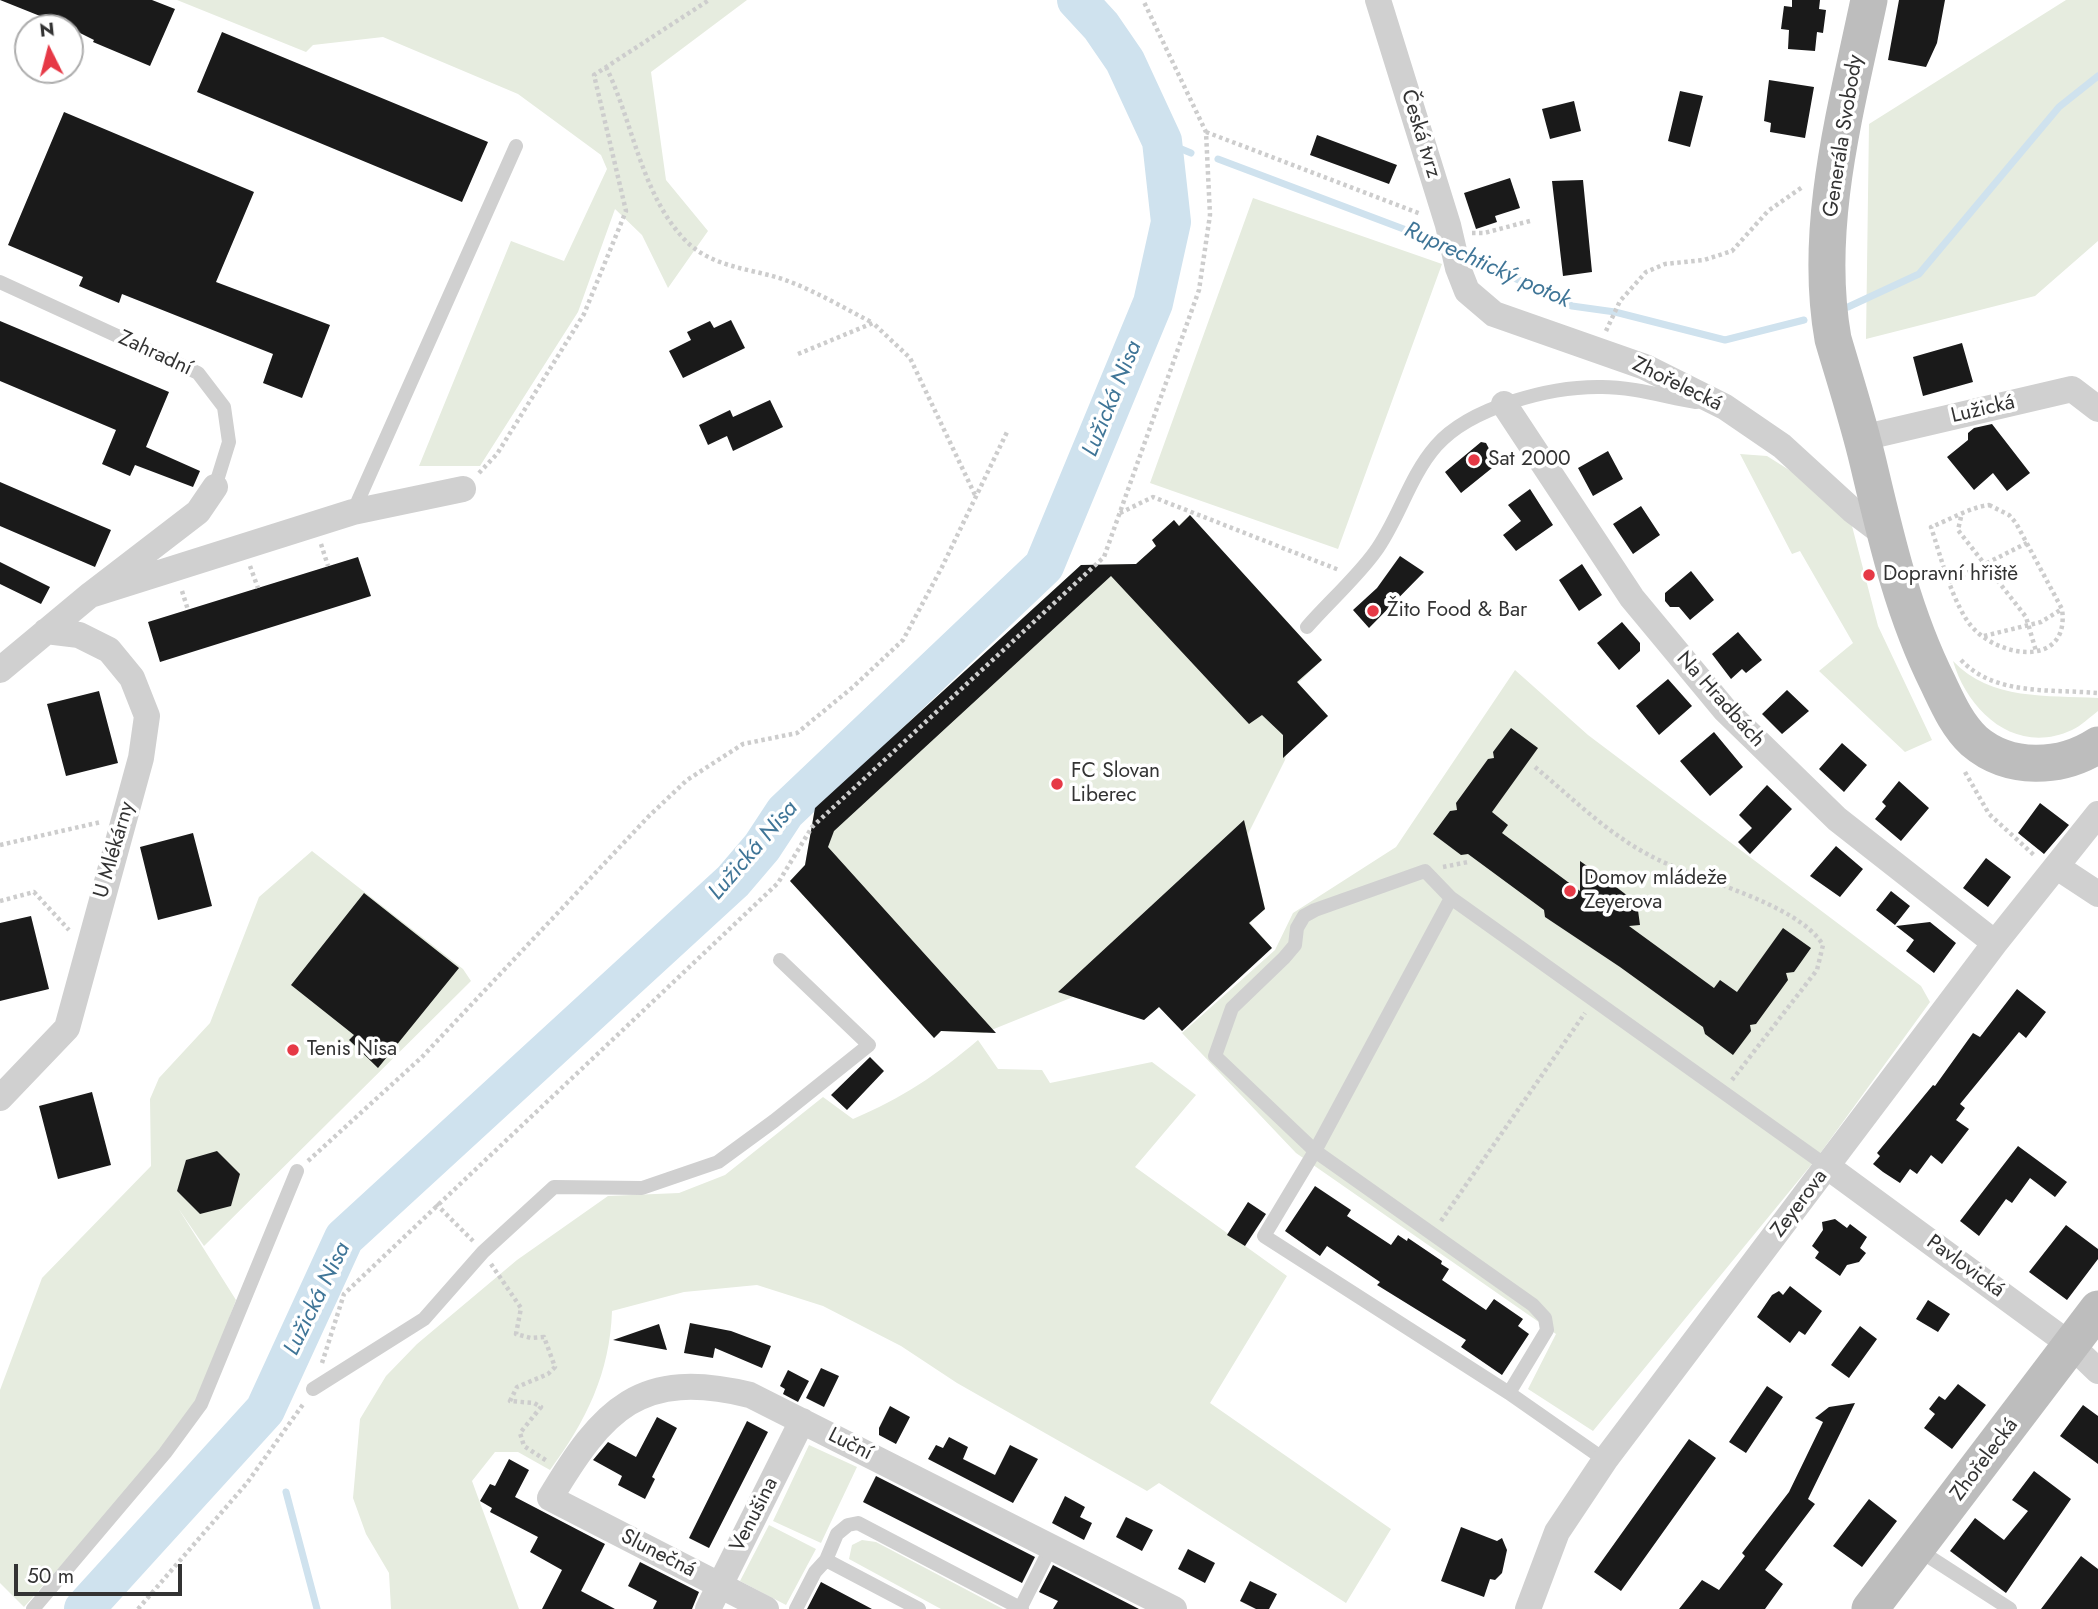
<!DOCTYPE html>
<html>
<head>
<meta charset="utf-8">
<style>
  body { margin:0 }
  #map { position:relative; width:2098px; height:1609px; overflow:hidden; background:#fff; font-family:Jost,sans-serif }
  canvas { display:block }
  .north { position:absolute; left:14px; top:14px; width:70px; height:70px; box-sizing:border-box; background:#fff; border:2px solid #adadad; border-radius:50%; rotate:354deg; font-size:19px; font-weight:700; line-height:28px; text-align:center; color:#333 }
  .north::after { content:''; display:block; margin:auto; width:24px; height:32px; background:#e63946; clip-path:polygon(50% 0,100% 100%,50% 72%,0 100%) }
  .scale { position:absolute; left:14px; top:1564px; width:168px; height:32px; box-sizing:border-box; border:4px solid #333; border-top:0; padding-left:9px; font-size:21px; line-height:24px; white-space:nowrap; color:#333; -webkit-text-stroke:5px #fff; paint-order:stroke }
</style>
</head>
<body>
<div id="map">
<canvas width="2098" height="1609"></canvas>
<div class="north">N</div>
<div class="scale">50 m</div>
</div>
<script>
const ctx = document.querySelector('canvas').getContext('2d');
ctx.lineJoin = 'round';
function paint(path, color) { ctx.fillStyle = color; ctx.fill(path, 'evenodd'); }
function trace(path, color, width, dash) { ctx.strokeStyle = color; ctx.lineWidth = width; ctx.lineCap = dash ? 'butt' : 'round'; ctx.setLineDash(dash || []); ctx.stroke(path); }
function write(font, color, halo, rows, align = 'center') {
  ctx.font = font + ' Jost,sans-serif'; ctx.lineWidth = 7; ctx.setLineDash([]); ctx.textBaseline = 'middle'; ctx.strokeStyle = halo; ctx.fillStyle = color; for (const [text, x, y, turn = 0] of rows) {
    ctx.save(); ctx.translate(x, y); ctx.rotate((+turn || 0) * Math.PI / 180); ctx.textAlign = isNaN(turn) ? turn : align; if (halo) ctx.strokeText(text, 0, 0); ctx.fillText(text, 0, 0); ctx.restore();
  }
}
const green = new Path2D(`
  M177 0H747L651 72 666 180 708 231 668 288 642 235 615 209 578 312 480 466H419L511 241 564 261 607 169 601 155 518 94 383 37 313 45 306 52Z
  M2066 0H2098V241L2035 296 1866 339 1869 124Z
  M1253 198 1442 264 1338 549 1150 483Z
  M1740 454 1767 456 1794 473 1852 526 1878 626 1932 740 1905 752 1819 671 1853 643 1800 551 1792 554Z
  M1190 515 1322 660 1298 683 1328 716 1293 748 1288 743 1285 760 1248 834 1265 909 1250 923 1272 948 1182 1031 1159 1007 1144 1020 1073 997 984 1033 941 1031 934 1038 790 881 805 865 815 808 1081 565 1136 564 1156 546 1152 540 1174 520 1179 525Z
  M1953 661C1991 701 2047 695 2098 698V711C2090 717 2081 726 2072 730 2016 756 1968 712 1953 661Z
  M1515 670 1588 735 1921 986 1930 1002 1816 1159 1593 1431 1528 1389 1556 1334 1296 1153 1182 1033 1275 950 1293 913 1396 847Z
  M312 851 463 969 471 981 204 1246 178 1208 236 1300 198 1401 115 1505 24 1607 0 1583V1390L42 1278 151 1166 150 1099 159 1078 210 1023 259 897Z
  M978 1040 998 1069 1042 1070 1050 1083 1152 1062 1196 1095 1135 1167 1287 1276 1210 1403 1391 1529 1346 1603 1159 1483 1147 1491 957 1383 901 1346 823 1306 757 1285 684 1292 612 1311C610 1373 586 1421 550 1470L518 1452H495L472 1481 519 1609H391L389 1573 366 1534 353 1498 360 1419 386 1376 417 1344 517 1260 608 1196 679 1193 725 1175 823 1097 853 1119C902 1098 937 1075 978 1040Z
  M809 1445 857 1467 821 1543 773 1521Z
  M769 1525 816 1549 786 1605 740 1581Z
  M862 1540 876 1542 1003 1609H941L849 1559 852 1545Z`);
const stream = new Path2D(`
  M1162 141 1191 153
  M1218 159 1446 245
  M1463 253 1572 306 1615 312 1725 340 1804 320
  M1848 307 1919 274 2059 107 2098 76
  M286 1492 317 1609`);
const river = new Path2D(`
  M84 1609 265 1410 344 1238 733 881 762 847 785 812 1044 566 1153 303 1171 222 1162 141 1125 61 1101 26 1077 0`);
const building = new Path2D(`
  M0 0H152L175 9 150 66 93 42 94 40 70 28Z
  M1792 0H1820L1819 9 1826 10 1823 33 1817 32 1815 51 1788 49 1789 30 1781 29 1784 6 1792 7Z
  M1899 0H1945L1937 43 1926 67 1888 60Z
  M222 32 488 142 462 202 197 92Z
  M1769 80 1814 87 1805 138 1770 132 1771 123 1764 121Z
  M1680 91 1703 96 1690 147 1668 141Z
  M1574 101 1581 131 1550 139 1542 109Z
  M64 112 254 192 216 282 330 325 302 398 263 383 273 354 122 294 119 303 79 286 83 277 8 245Z
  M1317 135 1397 165 1389 184 1310 155Z
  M1510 178 1520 208 1495 216 1497 222 1476 229 1464 193Z
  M1583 180 1592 272 1563 276 1552 181Z
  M731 320 745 348 683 378 669 351 691 340 687 332 710 321 714 328Z
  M0 321 169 392 146 447 200 471 193 487 135 465 130 476 102 464 116 430 0 381Z
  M1962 343 1973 382 1923 396 1913 357Z
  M770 400 783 427 733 451 727 436 708 445 699 425 730 410 733 417Z
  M1992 424 2030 473 2007 491 1993 473 1974 490 1947 457 1968 440V433L1974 428Z
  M1481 442 1486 443 1497 464 1461 493 1445 472Z
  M1608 451 1623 479 1593 496 1578 468Z
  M0 482 111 530 95 567 0 526Z
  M1530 489 1553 525 1516 551 1503 535 1521 521 1508 505Z
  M1641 506 1660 535 1633 554 1613 524Z
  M1190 515 1322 660 1297 682 1328 716 1283 758V735L1262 715 1249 724 1111 576 834 831 828 847 996 1033 941 1031 934 1038 790 881 805 865 815 808 1081 565 1136 564 1156 546 1152 540 1174 520 1179 526Z
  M1400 556 1424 572 1369 628 1353 610 1377 588Z
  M358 557 371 596 160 662 148 622Z
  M0 562 50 587 41 604 0 584Z
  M1582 564 1602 595 1579 611 1559 580Z
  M1691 571 1714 600 1690 620 1679 607H1670L1665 601V593Z
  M1622 622 1640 643V651L1619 670 1597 643Z
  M1738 632 1762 660 1746 673 1742 669 1731 679 1712 654Z
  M1668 679 1692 706 1659 735 1636 706Z
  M1787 690 1809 711 1782 734 1762 714Z
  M99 691 118 763 66 776 47 704Z
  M1511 728 1538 748 1492 812 1508 825 1502 833 1580 891V861L1597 873 1599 881 1607 880 1637 903 1640 925 1629 926 1714 988 1720 980 1737 992 1783 928 1811 948 1794 972 1786 973 1788 980 1756 1024 1750 1025 1751 1031 1733 1055 1705 1034 1703 1027 1620 967 1545 917 1544 910 1468 854 1461 855 1433 834 1450 811 1457 810 1456 803 1488 759 1494 758 1493 752Z
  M1714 732 1743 767 1710 796 1680 761Z
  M1842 743 1867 765 1844 792 1819 769Z
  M1899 781 1929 808 1901 841 1875 819 1886 806 1882 802Z
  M1767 785 1792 809 1750 854 1738 842 1752 828 1739 815Z
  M2040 803 2069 825 2044 854 2018 833Z
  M1244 820 1265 909 1249 923 1272 948 1182 1031 1159 1007 1144 1020 1058 992Z
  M193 833 212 906 158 920 140 847Z
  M1836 846 1863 869 1840 897 1810 876Z
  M1986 858 2011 877 1988 907 1963 888Z
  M1891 891 1910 906 1895 925 1876 910Z
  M364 893 459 968 378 1068 349 1040 354 1035 291 985Z
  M31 916 49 989 0 1001V923Z
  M1930 922 1956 943 1934 973 1906 951 1914 940 1896 926Z
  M2017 989 2046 1012 2026 1038 2019 1032 1960 1104 1965 1108 1956 1120 1969 1129 1942 1164 1931 1155 1917 1174 1910 1169 1900 1183 1883 1172 1873 1164 1880 1156 1877 1153 1933 1085 1935 1086 1973 1033 1980 1037Z
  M870 1057 884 1071 847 1110 831 1095Z
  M92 1092 111 1165 58 1179 39 1106Z
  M2018 1146 2067 1182 2055 1197 2030 1178 2012 1203 2006 1199 1979 1236 1960 1221Z
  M217 1151 240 1174 231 1206 200 1214 177 1191 186 1160Z
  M1315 1186 1351 1210 1347 1216 1391 1245 1398 1235 1407 1241 1408 1238 1442 1261 1441 1264 1449 1269 1442 1280 1486 1310 1494 1299 1523 1319 1518 1326 1529 1334 1502 1375 1461 1347 1466 1340 1377 1285 1380 1282 1327 1246 1320 1256 1285 1231Z
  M1248 1202 1266 1214 1245 1246 1227 1235Z
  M1835 1219 1847 1228 1850 1224 1867 1237 1860 1248 1866 1253 1859 1262 1847 1265 1840 1276 1815 1258 1819 1252 1812 1246 1823 1230 1822 1222Z
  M2066 1225 2098 1249V1259L2067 1300 2029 1272Z
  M1790 1286 1822 1311 1805 1335 1799 1331 1790 1343 1757 1317 1772 1295 1779 1291 1783 1295Z
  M1928 1300 1950 1314 1938 1332 1916 1319Z
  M690 1323 731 1331 771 1346 762 1368 715 1348 713 1358 684 1353Z
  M659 1324 667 1350 613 1340Z
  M1860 1326 1877 1339 1849 1378 1831 1365Z
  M821 1368 839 1376 824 1407 806 1398Z
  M788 1370 809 1381 798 1402 783 1394 785 1389 780 1386Z
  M1958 1384 1986 1405 1952 1449 1924 1428 1935 1414 1929 1409 1939 1396 1945 1400Z
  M1767 1386 1783 1397 1746 1453 1729 1442Z
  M1855 1403 1808 1499 1815 1504 1765 1570 1783 1584 1765 1609H1679L1702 1580 1719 1590 1745 1556 1742 1553 1789 1492 1823 1422 1815 1418 1829 1407Z
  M2083 1405 2098 1416V1464L2060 1436Z
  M890 1406 910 1417 896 1444 879 1435V1428Z
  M657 1417 677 1428 652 1477 655 1479 645 1499 618 1485 622 1476 593 1460 608 1442 636 1457Z
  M747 1421 768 1432 709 1548 689 1538Z
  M949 1437 968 1447 963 1459 995 1475 1010 1445 1038 1459 1013 1503 928 1459 936 1445 943 1448Z
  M1689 1439 1716 1458 1621 1591 1594 1572Z
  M509 1459 529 1470 515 1497 605 1544 581 1591 615 1609H542L562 1570 530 1552 538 1537 490 1512 492 1508 480 1501 490 1484 495 1486Z
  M2034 1471 2071 1499 2006 1593 1950 1551 1975 1518 2004 1540 2028 1511 2012 1500Z
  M876 1476 1035 1557 1022 1583 863 1502Z
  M1065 1496 1085 1507 1080 1517 1092 1523 1084 1540 1052 1523Z
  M1869 1499 1897 1521 1862 1567 1833 1546Z
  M1126 1517 1153 1530 1142 1551 1116 1537Z
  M1461 1527 1497 1541 1502 1538 1507 1550 1502 1573 1495 1580 1490 1579 1484 1597 1441 1581Z
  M1188 1549 1215 1563 1205 1583 1178 1569Z
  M2081 1556 2098 1569V1609H2041Z
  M640 1562 699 1592 692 1609H653L657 1601 628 1586Z
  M1053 1565 1139 1609H1053L1058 1601 1039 1592Z
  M1250 1581 1277 1594 1269 1609H1256L1240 1601Z
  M821 1582 872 1609H807Z`);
const path = new Path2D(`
  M606 67C633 122 641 194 685 240 713 269 753 268 788 281 817 292 846 309 873 323
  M1206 132 1421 214
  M1472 233H1484L1530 221
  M1606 331 1620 301 1646 272 1665 264 1704 260 1732 251 1768 211 1804 186
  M798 354 873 323 910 358 975 495
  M479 473 497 454 584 314 626 211 594 75 709 0
  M1989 505 2009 515 2016 523 2062 609C2070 666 2004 659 1975 630 1954 610 1940 554 1931 527 1949 520 1971 507 1989 505Z
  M1120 513 1153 497 1339 570
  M1961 517 1958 530 2026 617 2036 651
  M321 544 328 566
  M250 566 258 588
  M1949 582 2027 543
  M182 591 188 610
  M1984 636 2041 622 2062 609
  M1961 660C1995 696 2051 689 2098 693
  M1535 767C1571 797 1607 833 1649 855 1694 880 1797 902 1823 945L1817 970 1732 1080
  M1965 772 1989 814 2035 856
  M0 845 101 822
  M1443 867 1468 862
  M0 901 34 892 69 930
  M308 1161 422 1057 649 816 687 780 743 744 797 733 853 687 903 640 942 567 1008 430
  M436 1204 473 1241
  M1441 1221 1585 1013
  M491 1264 521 1308 516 1334 531 1338 544 1337 555 1367 548 1374 517 1387 510 1401 534 1403 541 1407 520 1433 524 1446 547 1461
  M322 1363 344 1294 778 883 812 827 1104 557 1199 290 1210 215 1206 132 1143 0
  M138 1609 247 1483 304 1403`);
const service = new Path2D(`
  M0 282 198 373 224 407 229 442 215 487
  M353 512 516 146
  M1307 627C1328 603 1357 577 1375 552 1399 519 1409 477 1436 446 1470 407 1551 386 1602 387 1633 387 1666 397 1696 402
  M1451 898 1425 871 1315 910 1304 916 1297 928 1295 945 1284 958 1232 1008 1215 1056 1315 1151 1533 1305 1545 1318 1547 1330 1509 1393
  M313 1389 424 1319 483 1252 554 1187 642 1188 718 1162 774 1121 869 1045 780 960
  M1605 1460 1509 1393 1264 1236 1315 1151 1451 898 1828 1167
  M1917 1549 2010 1609
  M826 1560 919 1609
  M33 1609 165 1453 201 1404 297 1171
  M796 1609 815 1572 826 1560 837 1534 848 1525 858 1523 1022 1609
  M1020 1609 1051 1547`);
const minor = new Path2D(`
  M1378 0 1448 225 1458 268 1467 291 1494 314 1645 367 1725 407 1782 446 1852 510 1884 534
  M1504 404 1632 598 1725 710 1837 819 1995 943
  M1862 438 2072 389 2098 409
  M90 595 353 512 463 489
  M0 670 90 595 198 512 215 487
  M2057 867 2098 894
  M0 1098 67 1028 141 758 147 716 132 678 109 650 79 635 46 631
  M1828 1167 2072 1346 2098 1371
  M708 1609 802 1421
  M766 1609 550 1498C603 1409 640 1368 750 1395L1174 1609
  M1528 1609 1557 1532 1605 1460 1995 943 2098 814`);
const secondary = new Path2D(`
  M1869 0C1846 110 1813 227 1833 339 1845 380 1858 420 1868 462 1886 538 1903 613 1938 683 1948 704 1957 725 1974 741 2009 771 2061 769 2098 745
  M1870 1609 2098 1309`);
const markers = [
  [1474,460,7,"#e63946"],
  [1869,575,7,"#e63946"],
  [1373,611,7,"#e63946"],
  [1057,784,7,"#e63946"],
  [1570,891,7,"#e63946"],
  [293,1050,7,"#e63946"]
];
const streetNames = [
  ["Česká tvrz",1420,134,73],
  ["Generála Svobody",1844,136,-81],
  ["Zahradní",155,354,25],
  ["Zhořelecká",1677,385,26],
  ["Lužická",1983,410,-13],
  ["Na Hradbách",1720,700,48],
  ["U Mlékárny",115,850,-74],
  ["Zeyerova",1800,1204,-53],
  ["Pavlovická",1965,1267,36],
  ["Luční",850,1445,27],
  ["Zhořelecká",1985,1460,-53],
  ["Venušina",755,1515,-63],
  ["Slunečná",658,1554,27]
];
const poiNames = [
  ["Sat 2000",1488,460],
  ["Dopravní hřiště",1883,575],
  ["Žito Food & Bar",1387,611],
  ["FC Slovan",1071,772],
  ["Liberec",1071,796],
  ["Domov mládeže",1584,879],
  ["Zeyerova",1584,903],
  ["Tenis Nisa",307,1050]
];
const waterNames = [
  ["Ruprechtický potok",1487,266,24],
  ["Lužická Nisa",1113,399,-68],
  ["Lužická Nisa",754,851,-49],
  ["Lužická Nisa",318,1299,-64]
];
paint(green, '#e6ecdf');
trace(stream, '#cfe2ee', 7);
trace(river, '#cfe2ee', 40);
paint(building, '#1a1a1a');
trace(path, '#cdcdcd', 4.5, [3.5, 3.5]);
trace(service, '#d0d0d0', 14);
trace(minor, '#d0d0d0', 26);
trace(secondary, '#bdbdbd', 37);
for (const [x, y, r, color] of markers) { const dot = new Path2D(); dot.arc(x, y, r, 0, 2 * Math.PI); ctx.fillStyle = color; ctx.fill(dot); trace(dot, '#fff', 2.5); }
write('21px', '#333', '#fff', streetNames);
write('21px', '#333', '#fff', poiNames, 'left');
write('italic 23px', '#3f7597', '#fff', waterNames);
</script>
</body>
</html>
